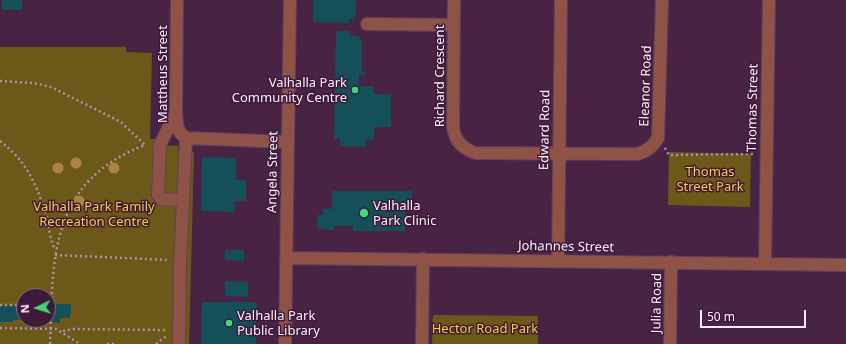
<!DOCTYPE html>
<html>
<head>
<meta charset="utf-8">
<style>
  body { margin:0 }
  #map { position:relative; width:846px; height:344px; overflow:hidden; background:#492344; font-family:"Noto Sans",sans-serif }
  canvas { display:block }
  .north { position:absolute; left:16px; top:288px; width:40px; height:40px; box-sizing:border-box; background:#3e193a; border:1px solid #8b6f88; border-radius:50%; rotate:266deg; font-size:11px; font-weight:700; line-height:16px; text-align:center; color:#fff0fc }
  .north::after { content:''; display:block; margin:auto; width:14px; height:18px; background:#43d77b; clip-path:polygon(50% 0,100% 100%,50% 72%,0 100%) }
  .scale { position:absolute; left:700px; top:310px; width:106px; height:18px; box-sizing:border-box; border:2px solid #fff0fc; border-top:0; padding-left:5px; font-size:12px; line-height:14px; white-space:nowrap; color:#fff0fc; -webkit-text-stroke:3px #3e193a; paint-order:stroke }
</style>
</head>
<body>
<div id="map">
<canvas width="846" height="344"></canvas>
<div class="north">N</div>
<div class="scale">50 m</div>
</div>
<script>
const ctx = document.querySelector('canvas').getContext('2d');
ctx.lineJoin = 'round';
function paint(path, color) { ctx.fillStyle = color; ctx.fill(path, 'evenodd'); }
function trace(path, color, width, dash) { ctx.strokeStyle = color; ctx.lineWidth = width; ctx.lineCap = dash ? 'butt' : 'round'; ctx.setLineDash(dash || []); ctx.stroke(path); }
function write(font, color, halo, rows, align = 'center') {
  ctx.font = font + ' "Noto Sans",sans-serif'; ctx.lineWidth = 3; ctx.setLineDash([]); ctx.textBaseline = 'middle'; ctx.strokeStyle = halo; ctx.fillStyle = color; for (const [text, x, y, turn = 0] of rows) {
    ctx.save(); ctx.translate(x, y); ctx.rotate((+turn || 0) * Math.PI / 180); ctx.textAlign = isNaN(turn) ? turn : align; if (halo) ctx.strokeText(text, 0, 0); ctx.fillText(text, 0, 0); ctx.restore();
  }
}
const green = new Path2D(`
  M0 47H126V52L152 53 150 139H156L160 145 178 146V152H194L189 344H0ZM24 296H48V320H24Z
  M669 152 751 154 750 207 668 205Z
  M433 315 538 316V344H432Z`);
const building = new Path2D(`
  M2 0H22V10H2Z
  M313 0H356L355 19H349V23L313 22Z
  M336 31H349V35L360 36 359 40H362V71H365V75H359V86H374V94H391V127H374V140L366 139V147L340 146V139H334Z
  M202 157 236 158V180H246V201H235V212L201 211Z
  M332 191H412V210H405V231H353V226H334V230L317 229V215H323V208L332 209Z
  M225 250H244V261L225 260Z
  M225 281 248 282V297L225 296Z
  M202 302H257L256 344H201Z
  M52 304H71L70 318H60V323L52 322Z
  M0 306H24V319L22 320H13V322H0Z`);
const path = new Path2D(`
  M0 81 34 83 51 87 121 122 146 146
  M0 141C25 160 35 181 45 211 49 224 49 237 55 250
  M665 148 669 155 754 154
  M55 255 169 260
  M0 305H24
  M0 328 56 329 80 344
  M63 331 75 329 167 330
  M50 344C53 257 49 182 145 145
  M107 344H116
  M156 344 165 337V335`);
const minor = new Path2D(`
  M177 0 176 112C177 123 176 132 186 138L288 142
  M454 0 453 127C455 141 462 148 475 153L637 154C648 151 652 147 658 138L662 0
  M367 24 454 25
  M176 112 160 145 158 195 161 199 183 200
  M286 258 846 265
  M558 261 561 0
  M765 263 769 0
  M179 344 180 264 186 138
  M285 344 290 0
  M422 344 423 259
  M670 344 671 262`);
const trees = [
  [76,163],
  [58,168],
  [114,168],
  [79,201]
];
const markers = [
  [355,90,4,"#43d77b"],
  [364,213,5,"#43d77b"],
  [229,323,4,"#43d77b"]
];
const streetNames = [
  ["Mattheus Street",163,74,-90],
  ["Richard Crescent",440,76,-90],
  ["Eleanor Road",646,86,-88],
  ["Thomas Street",753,108,-89],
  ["Edward Road",545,130,-89],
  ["Angela Street",273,172,-89],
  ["Johannes Street",566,247,1],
  ["Julia Road",657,303,-89]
];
const poiNames = [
  ["Valhalla Park",347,83,"right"],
  ["Community Centre",347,98,"right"],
  ["Valhalla",373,206],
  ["Park Clinic",373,221],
  ["Valhalla Park",237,316],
  ["Public Library",237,331]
];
const parkNames = [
  ["Thomas",710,172],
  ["Street Park",710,187],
  ["Valhalla Park Family",94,207],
  ["Recreation Centre",94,222],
  ["Hector Road Park",485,329]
];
paint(green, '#6c591a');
paint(building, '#144f5a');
trace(minor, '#62405e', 14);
trace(path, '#ac92a8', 2.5, [2, 3]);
trace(minor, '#8f5246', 12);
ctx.fillStyle = '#aa8242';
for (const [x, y] of trees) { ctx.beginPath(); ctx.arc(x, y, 5.5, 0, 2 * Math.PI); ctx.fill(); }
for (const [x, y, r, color] of markers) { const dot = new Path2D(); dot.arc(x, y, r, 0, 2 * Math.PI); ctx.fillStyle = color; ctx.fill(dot); trace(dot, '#3e193a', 1.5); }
write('13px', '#fff0fc', '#3e193a', streetNames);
write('13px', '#fff0fc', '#3e193a', poiNames, 'left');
write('13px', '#f9cf40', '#3e193a', parkNames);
</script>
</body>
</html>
